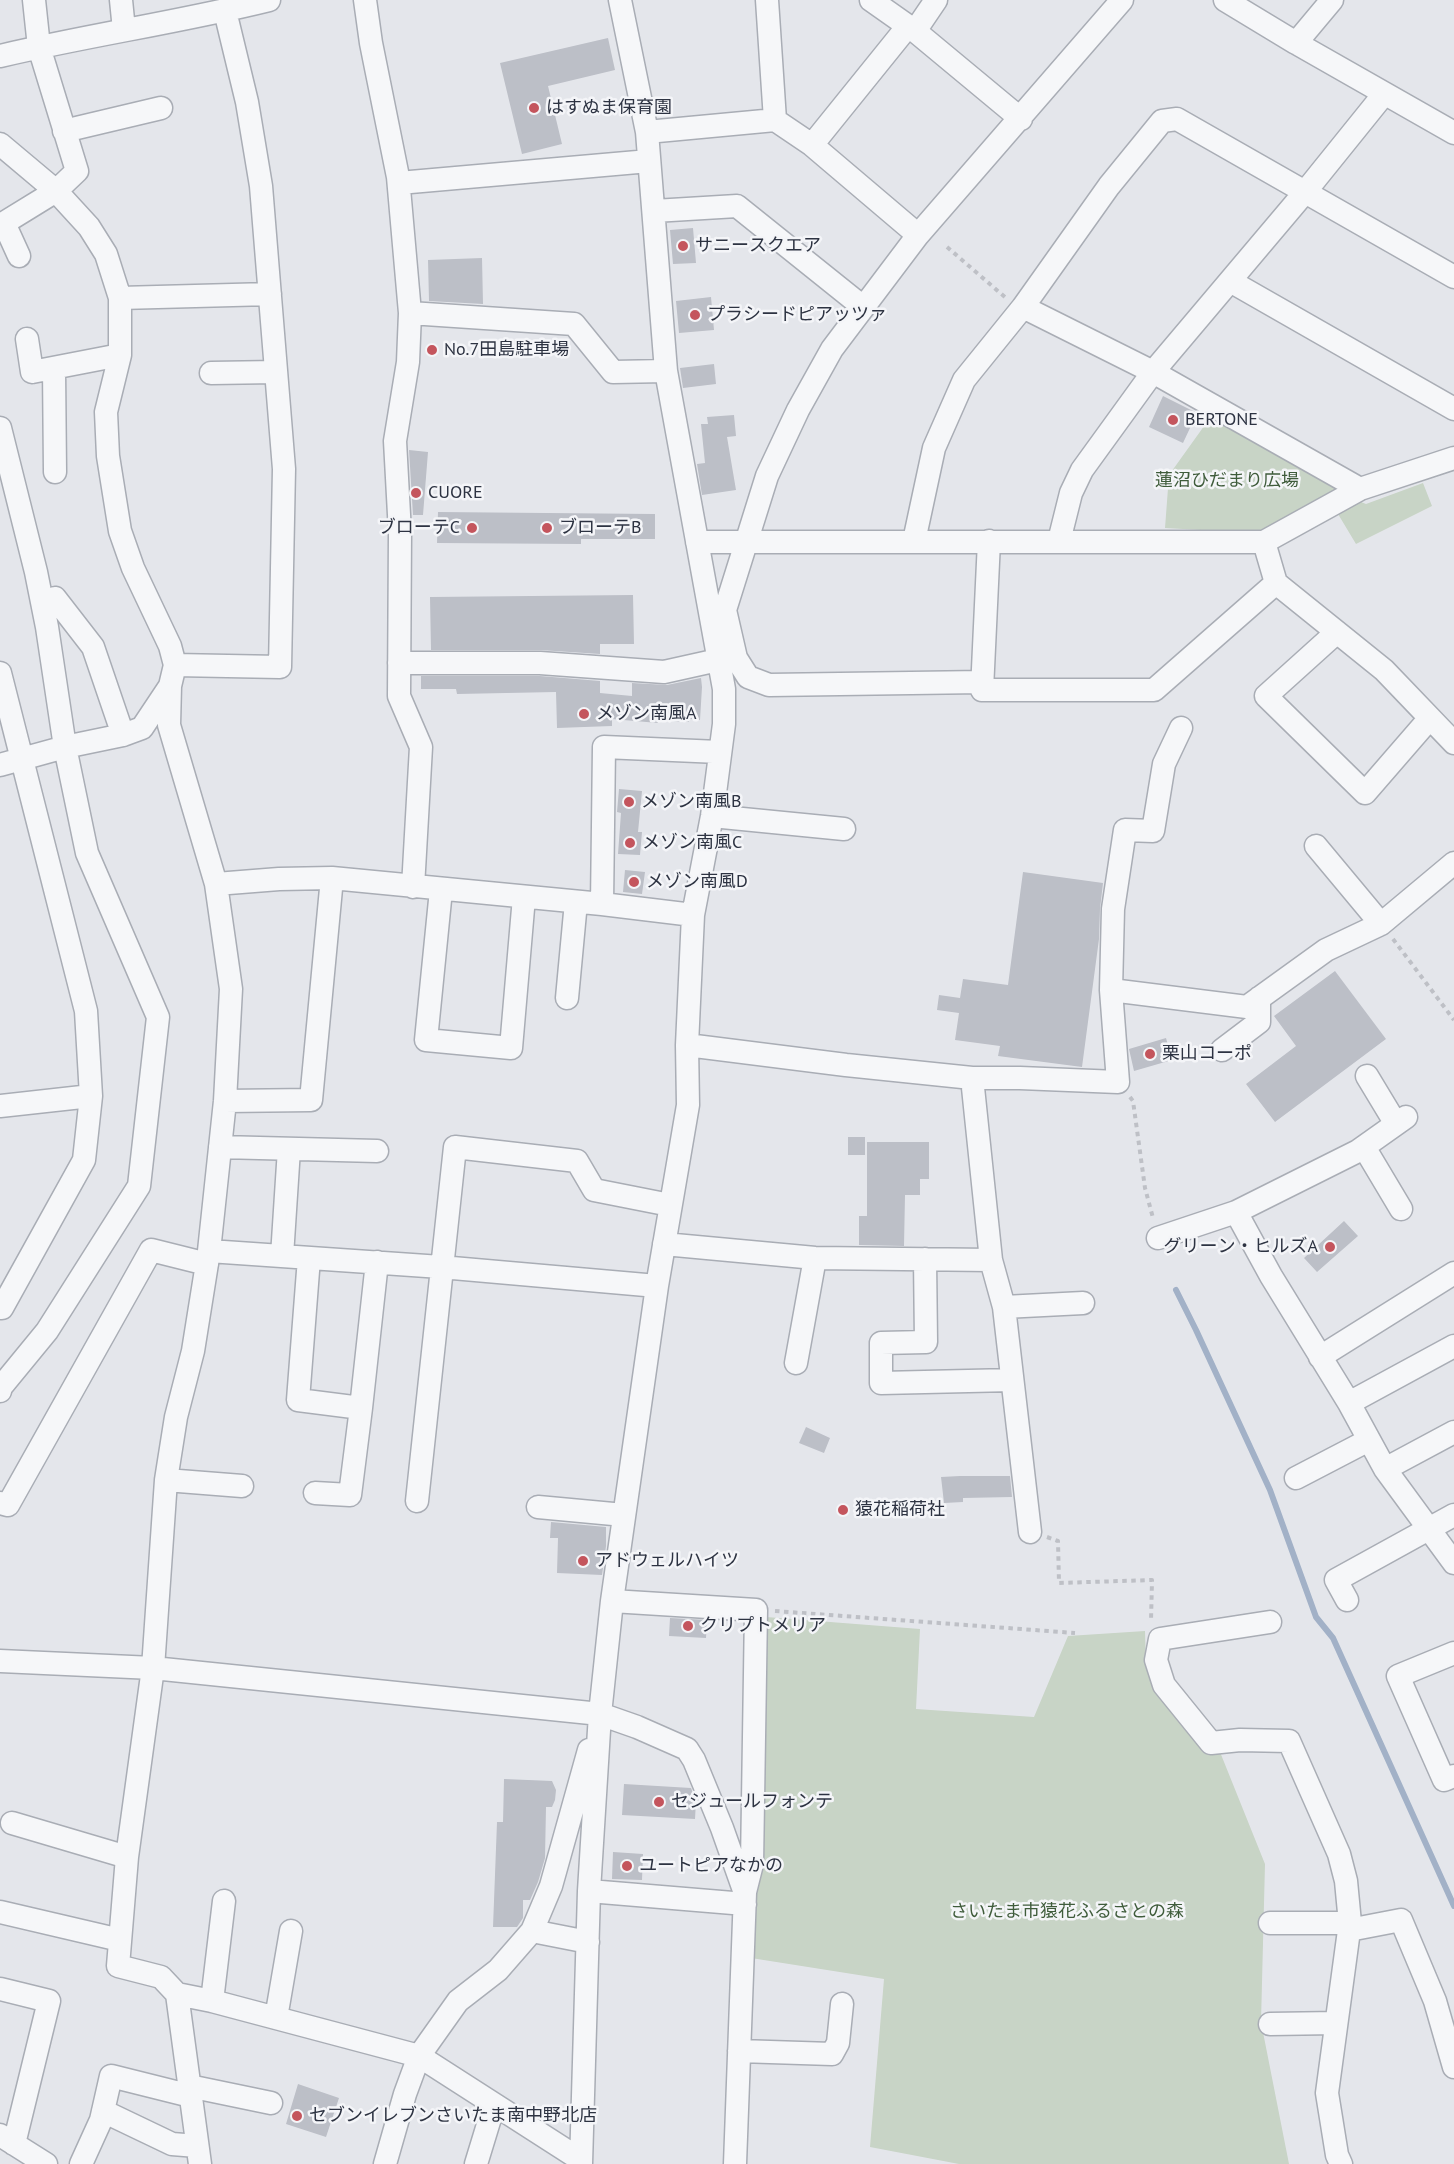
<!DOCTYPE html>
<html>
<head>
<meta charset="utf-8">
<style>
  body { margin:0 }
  canvas { display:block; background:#e4e6eb }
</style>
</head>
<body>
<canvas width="1454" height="2164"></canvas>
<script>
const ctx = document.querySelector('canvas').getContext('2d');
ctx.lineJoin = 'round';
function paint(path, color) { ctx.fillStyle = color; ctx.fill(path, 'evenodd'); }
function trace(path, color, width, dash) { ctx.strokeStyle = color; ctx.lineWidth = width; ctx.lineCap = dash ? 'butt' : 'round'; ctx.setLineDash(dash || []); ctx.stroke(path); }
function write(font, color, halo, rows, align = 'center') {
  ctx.font = font + ' "PT Sans","Noto Sans JP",sans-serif'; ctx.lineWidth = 5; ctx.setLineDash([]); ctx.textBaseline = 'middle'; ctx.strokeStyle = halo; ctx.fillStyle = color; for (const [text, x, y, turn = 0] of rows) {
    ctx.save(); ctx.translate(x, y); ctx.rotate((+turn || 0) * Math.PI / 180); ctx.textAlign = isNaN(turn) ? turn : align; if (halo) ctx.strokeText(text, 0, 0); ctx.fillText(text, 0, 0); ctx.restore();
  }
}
const green = new Path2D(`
  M1212 415 1340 488 1272 534 1165 528 1169 475Z
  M1423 483 1432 506 1356 544 1338 514 1361 502 1366 504Z
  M766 1617 920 1629 916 1709 1034 1717 1068 1636 1145 1631 1146 1666 1157 1687 1220 1752 1265 1864 1261 2022 1289 2164H959L870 2147 884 1979 751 1958Z`);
const stream = new Path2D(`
  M1176 1290 1196 1330 1270 1490 1316 1617 1333 1638 1454 1906`);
const building = new Path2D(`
  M608 38 615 70 548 86 562 144 522 154 500 63Z
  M693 228 696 263 673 264 670 230Z
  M482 258 483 304 429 301 428 260Z
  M711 297 714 330 679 333 676 301Z
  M714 364 716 384 683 388 680 368Z
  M1163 396 1197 413 1183 443 1149 427Z
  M734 415 736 436 727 437 736 490 702 495 697 464 705 463 701 424H708L707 417Z
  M409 450 428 452 423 515H413Z
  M438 512 655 514V539H581V544L437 543Z
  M633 595 634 644H600V654L540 650H431L430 597Z
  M421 676H540L600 681V693L632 696V683L667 685 701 678 702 687 700 720 689 719V722L658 720V723L612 719V726L557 728 556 692 457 694 456 689H421Z
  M619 789 642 791 638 832H642L640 855 618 854 621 813 617 812Z
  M625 870 645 872 642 894 623 892Z
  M1023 872 1103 883 1100 909 1099 939 1082 1067 998 1056 1000 1046 955 1040 959 1013 937 1010 939 995 960 998 963 979 1008 985Z
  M1335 971 1386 1039 1275 1122 1246 1084 1296 1046 1274 1016Z
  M1166 1038 1172 1060 1134 1071 1129 1049Z
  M848 1137H865V1155H848Z
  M867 1142H929V1179H920V1195H905L904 1246 859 1245V1216H867Z
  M1344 1221 1358 1236 1317 1272 1304 1258Z
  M806 1427 830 1438 824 1453 799 1443Z
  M960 1476H1010L1012 1497 963 1498V1502L944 1503 941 1477Z
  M551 1522 606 1527V1546L602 1575 557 1573 558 1538H550Z
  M670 1618 707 1620 706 1638 669 1636Z
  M504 1779 552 1781 556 1790 555 1800 552 1807H546L545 1858 538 1882 530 1900H523V1918L517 1927H493L497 1822H503Z
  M624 1784 691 1788 696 1801 695 1819 622 1815Z
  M613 1852 643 1854 642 1880 612 1879Z
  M298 2084 339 2098 326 2137 286 2124Z`);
const path = new Path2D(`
  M947 247 1006 298
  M1393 939 1454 1020
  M1130 1097 1133 1101 1145 1188 1153 1218
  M1047 1537 1058 1541 1059 1583 1152 1580 1151 1621
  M775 1611 1075 1633`);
const minor = new Path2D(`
  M121 0 124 30
  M365 0 371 43 398 177 410 313 408 362 395 441 400 533 399 696 421 747 413 887
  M767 0 775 120
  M871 0 915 31 1021 119
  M1225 0 1296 43 1454 133
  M915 31 936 0
  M1296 43 1332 0
  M0 56C89 35 180 22 269 0
  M64 131 161 108
  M647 132 775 120 812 145 918 235
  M0 144 56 191 89 227 106 254 120 298V355L106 412 108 456 120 531 133 568 170 646 175 665 170 686 142 728 123 735 65 747 0 765
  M812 145 908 26
  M399 183 649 161
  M654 211 737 206 863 307
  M19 256 4 223 56 191 77 171 39 47 34 0
  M1230 281 1454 409
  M120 298 270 294
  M1023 307 1109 186 1162 121 1177 119 1454 277
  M410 313 574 324 613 372 666 371
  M27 339 32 372 120 355
  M54 369 55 472
  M211 373 276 372
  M0 428 36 572 47 627 65 747 87 853 158 1017 139 1186 47 1331 1 1387 0 1391
  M914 541 934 448 964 380 1023 307 1153 372 1360 489
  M989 541 982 690H1154L1276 583
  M1059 541 1071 493 1082 470 1153 372 1305 192 1384 94
  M697 542H1264L1360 489 1454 458
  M1264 542 1276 583 1384 670 1454 743
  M55 598 93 647 123 735
  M1337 632 1266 696 1365 793 1430 718
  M399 663H540L664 672 718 660
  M175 665 280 667 284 469 261 186 247 102 225 11
  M0 673 86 1011 91 1096 84 1160 2 1308H0
  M982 682 769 685 748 677 736 658 725 610 767 476 798 410 832 349 918 235 1122 0
  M170 686 169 725 216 884 231 989 225 1101 209 1251 193 1351 176 1417 166 1480 153 1668 127 1857 118 1966 161 1977 177 1994 200 2164
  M712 816 844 829
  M1316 846 1381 924
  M216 884 279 879 332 878 602 904 693 915
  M441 890 426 1040 511 1048 524 897
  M602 904 604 747 719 752
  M1111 990 1113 909 1125 830 1153 831 1164 764 1181 728
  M567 998 576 902
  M687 1045 846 1065 972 1078H1020L1118 1082 1111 990 1247 1007 1326 950 1381 924 1454 863
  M1222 1050 1259 1022V998
  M1367 1076 1396 1124
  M972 1078 991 1260 1004 1307 1083 1303
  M225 1101 311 1100 332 878
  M0 1106 91 1096
  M220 1147 377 1151
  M1364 1147 1401 1209
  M1236 1212 1358 1151 1406 1117
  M1158 1238 1236 1212 1271 1276 1349 1403 1385 1469 1454 1563
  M664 1244 815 1258 991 1260
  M209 1251 441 1267 657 1286
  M282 1256 289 1149
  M309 1258 298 1400 361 1408 377 1262
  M925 1259 926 1342 881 1343V1383L1012 1380
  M1004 1307 1030 1532
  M1320 1357 1454 1273
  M796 1363 815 1258
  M1349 1403 1454 1346
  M1385 1469 1454 1432
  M1296 1478 1369 1440
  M166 1480 242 1486
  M315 1493 350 1495 361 1408
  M417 1501 455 1147 577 1161 594 1190 670 1205
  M0 1503 8 1505 151 1250 207 1264
  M538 1507 624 1515
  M1347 1600 1336 1580 1454 1515
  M612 1601 756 1610 752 1864 745 1892
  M1270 1622 1160 1639 1156 1660 1164 1685 1211 1743 1240 1740 1289 1741 1339 1854 1346 1881 1350 1923 1327 2093 1337 2155 1341 2164
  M1454 1653 1398 1676 1444 1780 1454 1776
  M0 1661 153 1668 600 1714 637 1727 687 1749 694 1760 722 1828 745 1893 735 2164
  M12 1823 127 1857
  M589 1891 745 1904
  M0 1912 120 1940
  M1270 1923H1350
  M1349 1930 1401 1920 1435 2001 1454 2067
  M532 1931 588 1942
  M0 1989 49 2001 14 2144
  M177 1994 212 2001 419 2056 581 2160
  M212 2001 224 1901
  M276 2018 291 1931
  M1270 2024 1336 2023
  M739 2051 832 2054 838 2043 842 2004
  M189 2086 271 2103
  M103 2111 172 2144 197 2146
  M0 2135 46 2164
  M81 2164 101 2120 111 2076 191 2096
  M385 2164 405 2094 419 2056 458 2001 498 1970 532 1931 551 1886 589 1750
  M476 2164 494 2105
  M581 2164 589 1891 600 1714 612 1601 657 1286 688 1105 687 1045 693 915 712 816 724 724V689L666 371 647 132 620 0`);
const markers = [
  [534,108,6,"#c4555d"],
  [683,246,6,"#c4555d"],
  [695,315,6,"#c4555d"],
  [432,350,6,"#c4555d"],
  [1173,420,6,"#c4555d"],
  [416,493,6,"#c4555d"],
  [472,528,6,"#c4555d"],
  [547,528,6,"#c4555d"],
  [584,714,6,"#c4555d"],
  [629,802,6,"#c4555d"],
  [630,843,6,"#c4555d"],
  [634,882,6,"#c4555d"],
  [1150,1054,6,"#c4555d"],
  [1330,1247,6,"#c4555d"],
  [843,1510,6,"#c4555d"],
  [583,1561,6,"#c4555d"],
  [688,1626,6,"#c4555d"],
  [659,1802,6,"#c4555d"],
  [627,1866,6,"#c4555d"],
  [297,2116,6,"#c4555d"]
];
const poiNames = [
  ["はすぬま保育園",546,108],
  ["サニースクエア",695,246],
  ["プラシードピアッツァ",707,315],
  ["No.7田島駐車場",444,350],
  ["BERTONE",1185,420],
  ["CUORE",428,493],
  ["ブローテC",460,528,"right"],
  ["ブローテB",559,528],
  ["メゾン南風A",596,714],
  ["メゾン南風B",641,802],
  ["メゾン南風C",642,843],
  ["メゾン南風D",646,882],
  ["栗山コーポ",1162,1054],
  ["グリーン・ヒルズA",1318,1247,"right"],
  ["猿花稲荷社",855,1510],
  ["アドウェルハイツ",595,1561],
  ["クリプトメリア",700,1626],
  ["セジュールフォンテ",671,1802],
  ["ユートピアなかの",639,1866],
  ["セブンイレブンさいたま南中野北店",309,2116]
];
const parkNames = [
  ["蓮沼ひだまり広場",1227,481],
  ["さいたま市猿花ふるさとの森",1067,1912]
];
paint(green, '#c8d4c6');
trace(stream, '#a2b1c7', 6);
paint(building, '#bcbfc7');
trace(minor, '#a9adb5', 25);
trace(path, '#bec0c6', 4, [4.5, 4.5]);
trace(minor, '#f6f7f9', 22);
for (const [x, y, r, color] of markers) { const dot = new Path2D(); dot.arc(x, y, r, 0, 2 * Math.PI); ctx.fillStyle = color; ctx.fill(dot); trace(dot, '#f4f5f8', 2); }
write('18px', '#2d3342', '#f4f5f8', poiNames, 'left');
write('18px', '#3f5c3b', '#f4f5f8', parkNames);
</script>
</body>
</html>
